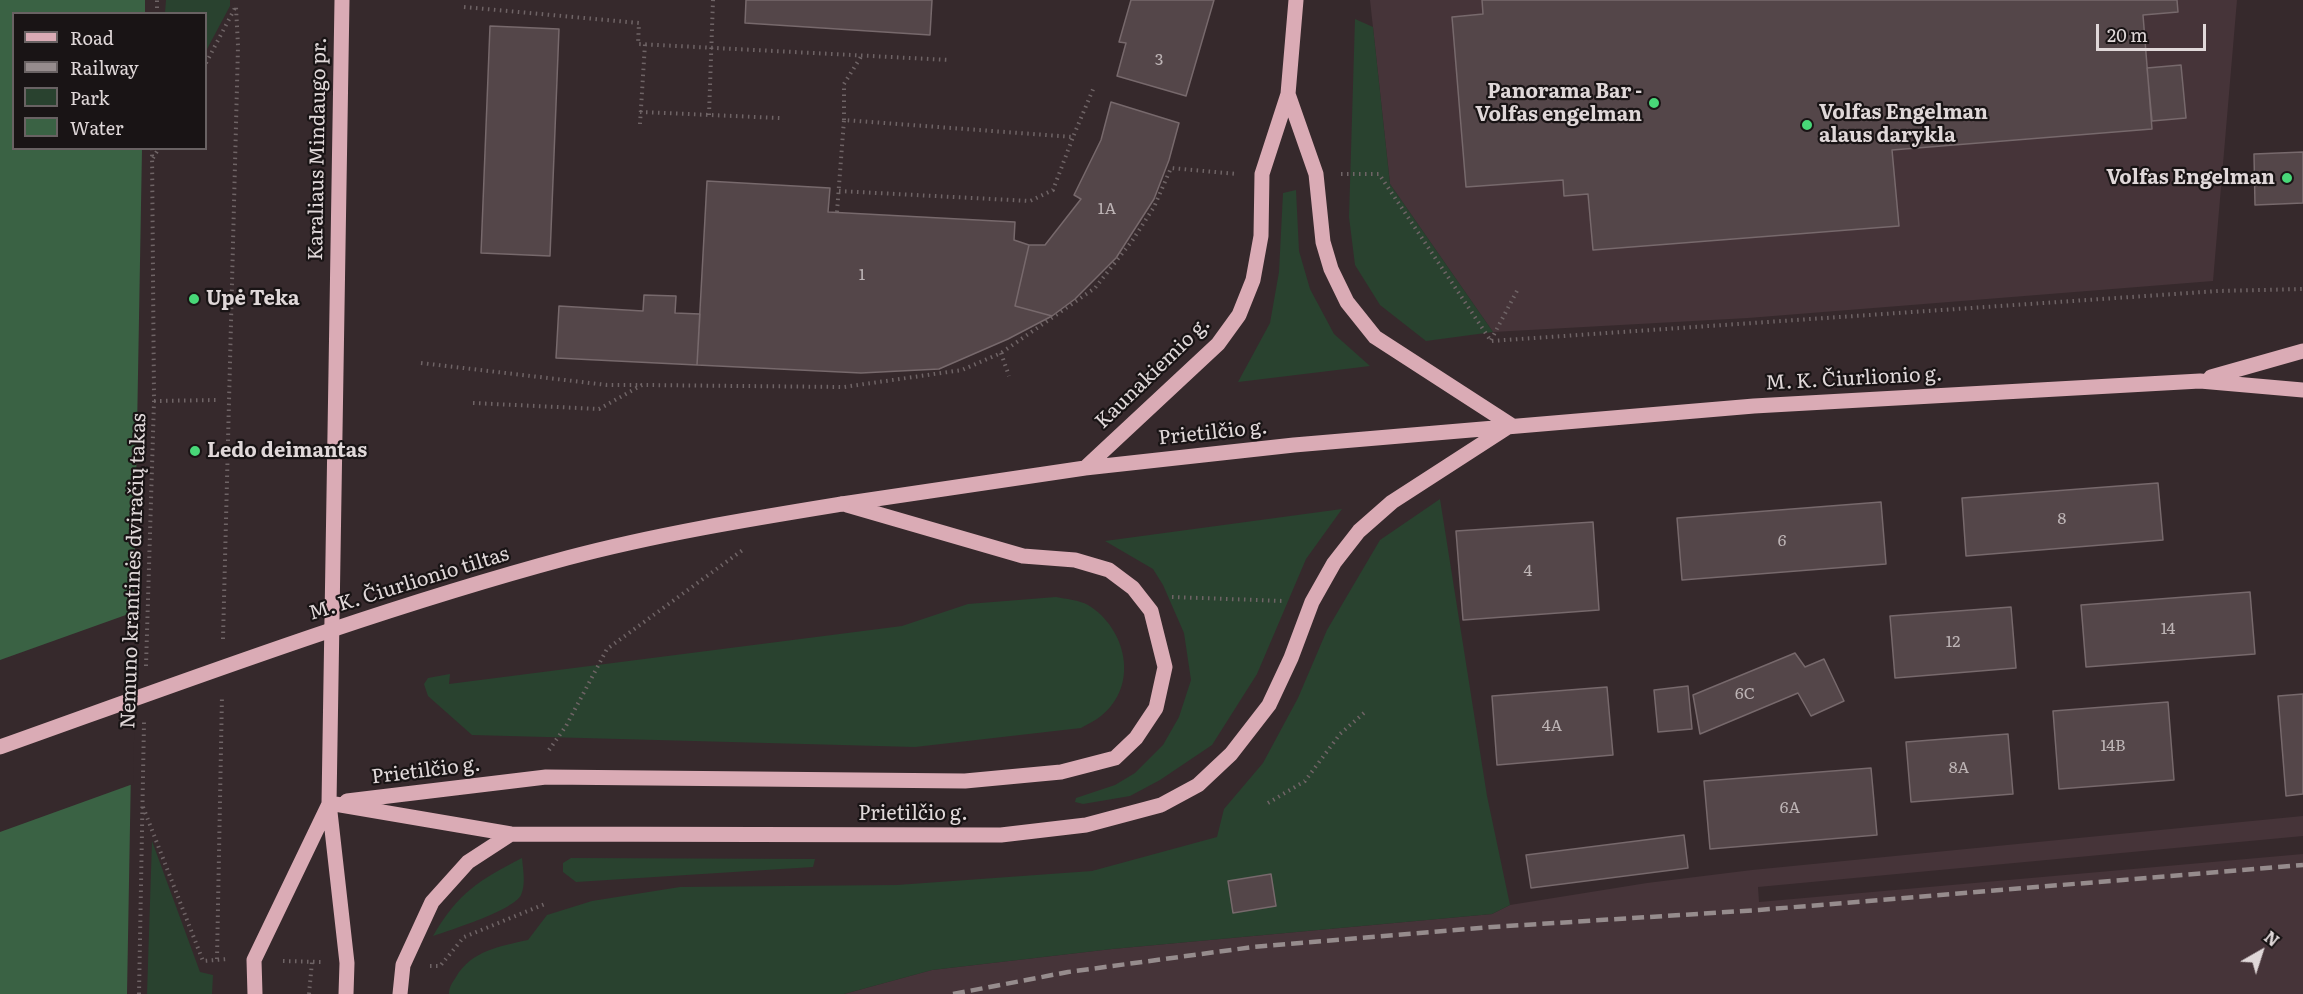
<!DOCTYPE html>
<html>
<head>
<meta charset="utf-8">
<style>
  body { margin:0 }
  #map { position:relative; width:2303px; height:994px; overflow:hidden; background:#36292c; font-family:Literata,serif }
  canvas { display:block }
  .legend { position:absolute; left:12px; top:12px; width:195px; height:138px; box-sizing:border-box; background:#191415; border:2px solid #696263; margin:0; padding:8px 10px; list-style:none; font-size:18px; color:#e0d8d9 }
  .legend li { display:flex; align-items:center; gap:12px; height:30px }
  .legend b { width:30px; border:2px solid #696263 }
  .north { position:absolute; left:2231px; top:922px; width:60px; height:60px; -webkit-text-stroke:4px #191415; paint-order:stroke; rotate:39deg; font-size:16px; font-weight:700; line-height:24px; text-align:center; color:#e0d8d9 }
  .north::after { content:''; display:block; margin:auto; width:21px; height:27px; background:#e0d8d9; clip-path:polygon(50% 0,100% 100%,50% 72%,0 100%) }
  .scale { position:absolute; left:2096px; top:24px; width:110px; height:27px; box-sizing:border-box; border:3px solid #e0d8d9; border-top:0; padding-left:8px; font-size:18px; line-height:21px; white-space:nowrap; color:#e0d8d9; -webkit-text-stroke:4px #191415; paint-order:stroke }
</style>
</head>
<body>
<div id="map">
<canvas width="2303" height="994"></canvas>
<ul class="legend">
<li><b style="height:8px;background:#daabb5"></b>Road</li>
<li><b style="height:8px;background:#968c8d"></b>Railway</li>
<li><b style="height:16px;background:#29422f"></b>Park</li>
<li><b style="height:16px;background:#3a6244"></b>Water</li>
</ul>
<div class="north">N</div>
<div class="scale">20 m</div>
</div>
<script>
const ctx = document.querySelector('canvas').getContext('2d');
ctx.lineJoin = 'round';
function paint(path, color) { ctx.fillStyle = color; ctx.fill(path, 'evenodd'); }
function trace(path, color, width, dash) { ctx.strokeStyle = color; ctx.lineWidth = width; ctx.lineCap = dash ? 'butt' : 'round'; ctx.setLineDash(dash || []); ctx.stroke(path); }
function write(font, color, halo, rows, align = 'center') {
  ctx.font = font + ' Literata,serif'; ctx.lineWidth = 4.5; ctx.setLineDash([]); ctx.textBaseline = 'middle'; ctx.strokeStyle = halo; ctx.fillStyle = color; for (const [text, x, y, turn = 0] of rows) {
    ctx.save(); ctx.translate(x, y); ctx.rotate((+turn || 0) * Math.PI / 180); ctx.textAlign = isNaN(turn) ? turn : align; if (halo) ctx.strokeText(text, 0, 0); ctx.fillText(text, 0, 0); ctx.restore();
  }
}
const built = new Path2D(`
  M1370 0H2237L2213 281 1748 318 1493 332 1390 184Z
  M2303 816V836L1758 887 1759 902 2303 854V994H844L932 970 1112 949 1492 914 1510 905 1647 883 1752 870Z`);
const green = new Path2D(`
  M166 0H230V6L206 51V14L165 13Z
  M1355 19 1373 27 1390 184 1493 332 1426 341 1380 305 1355 265 1349 217Z
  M1296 190 1299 251 1310 289 1334 334 1370 366 1238 382 1270 323 1279 272 1283 193Z
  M1440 499 1487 796 1510 905 1492 914 1112 949 932 970 844 994H449C449 987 452 983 456 977 471 951 500 946 528 940L547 915 592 901 680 887 897 885 1092 871 1217 837 1224 809 1263 763 1298 698 1327 630 1380 540Z
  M1342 509 1306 559 1257 674 1212 745 1160 780 1130 796 1083 804 1075 802 1076 798 1115 785 1135 773 1163 745 1179 717 1191 680 1184 633 1163 585 1153 569 1105 541Z
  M1056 597C1066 599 1079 600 1088 605 1126 628 1140 685 1101 716 1095 721 1087 724 1081 728L915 747 472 735 428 696 424 684 428 678 450 674 449 684 902 626 968 604Z
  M152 841 200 972 213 975 212 994H147Z
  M522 858C523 870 526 884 521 895 514 910 451 930 433 936 458 893 479 880 522 858Z
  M571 858 815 859 813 867 576 882 563 872V863Z`);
const water = new Path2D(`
  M0 0H145V13L14 14V148L142 149 127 994H0Z`);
const pier = new Path2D(`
  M137 611 133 784 0 832V660Z`);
const building = new Path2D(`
  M746 0H932L930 35 745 23Z
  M1131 0H1214L1186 96 1117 76 1126 43 1119 42Z
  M1482 0H2177L2178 12 2143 15 2152 129 1892 150 1899 226 1593 250 1588 194 1564 196 1563 180 1466 187 1452 17 1483 14Z
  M490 26 559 29 550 256 481 253Z
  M2181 65 2186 118 2152 121 2147 68Z
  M1111 102 1179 123 1169 160 1154 199 1116 258 1075 299 1052 316 1015 306 1029 245H1045L1081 199 1074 195 1101 140Z
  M2303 152V203L2255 205 2254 154Z
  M707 181 830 188 828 212 1015 222 1014 240 1029 245 1015 306 1052 316 1008 339 939 369 861 373 697 365Z
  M644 295 676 296 675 313 700 314 697 365 556 358 559 306 643 311Z
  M2158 483 2163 540 1966 556 1962 498Z
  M1881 502 1886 564 1682 580 1677 518Z
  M1593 522 1599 610 1463 620 1456 531Z
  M2250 592 2255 654 2086 667 2081 605Z
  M2011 607 2016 668 1895 678 1890 616Z
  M1795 653 1805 667 1824 659 1844 701 1811 716 1798 693 1700 734 1693 695Z
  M1688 686 1692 729 1658 732 1654 690Z
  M1607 687 1613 755 1497 765 1492 696Z
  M2303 694V794L2286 796 2278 696Z
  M2168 702 2174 780 2059 789 2053 711Z
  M2008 734 2013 794 1911 802 1906 742Z
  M1871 768 1877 835 1710 849 1704 781Z
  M1684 835 1688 868 1531 888 1526 855Z
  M1271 874 1276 906 1233 913 1228 881Z`);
const path = new Path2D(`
  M464 7 639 23 638 44 949 60
  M157 14V0
  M206 63 235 8
  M640 112 780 118
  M709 115 713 0
  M844 120V84L862 55
  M640 124 645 44
  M153 158 159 148
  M1341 174H1379L1491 341 2218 291 2303 289
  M839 191 1030 201 1053 190 1073 137
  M837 212 844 120 1073 137 1094 87
  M1491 340 1519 287
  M1001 353 1009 376
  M421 363 607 385H641
  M154 401 216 400
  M473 403 599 409 642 385 844 387 962 370 1001 353 1095 288 1132 241 1154 207 1171 168 1237 174
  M1172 597 1284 601
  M223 639 238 46 236 7
  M146 666 154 401 152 148
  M549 750 566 726 607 649 744 549
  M1268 803 1305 781 1340 734 1365 712
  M143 807 203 961 228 959
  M217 959 222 695
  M283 961 321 962
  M430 966H440L464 937 545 904
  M139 994 144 722
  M309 994 312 962`);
const major = new Path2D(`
  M342 0 329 803 347 963 346 994
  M1288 94 1316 174 1323 242 1331 269 1347 302 1375 337 1511 425
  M2211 377 2303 351
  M1085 468 1218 344 1239 315 1253 280 1261 236 1262 174 1288 94 1296 0
  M842 504 1085 468 1294 445 1754 406 2200 381 2303 390
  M347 801 546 777 965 781 1061 772 1115 758 1136 738 1156 708 1165 667 1151 611 1133 588 1109 570 1075 560 1023 556 847 505
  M329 803 511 834 1001 835 1086 825 1161 805 1198 785 1231 754 1269 705 1291 658 1312 602 1334 563 1359 531 1392 502 1508 427
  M255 994 254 960 329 804
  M400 994 403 965 432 902 468 862 511 834`);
const rail = new Path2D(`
  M953 994 1068 972 1253 947 1492 927 1759 910 2303 865`);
const majorBridge = new Path2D(`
  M0 747C188 680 374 610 567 558 657 534 750 519 842 504`);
const markers = [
  [1654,103,6,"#48d778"],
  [1807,125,6,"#48d778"],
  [2287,178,6,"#48d778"],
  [194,299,6,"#48d778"],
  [195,451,6,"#48d778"]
];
const numberNames = [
  ["3",1159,60],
  ["1A",1107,209],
  ["1",862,275],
  ["8",2062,519],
  ["6",1782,541],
  ["4",1528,571],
  ["14",2168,629],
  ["12",1953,642],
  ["6C",1745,694],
  ["4A",1552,726],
  ["14B",2113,746],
  ["8A",1959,768],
  ["6A",1790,808]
];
const poiNames = [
  ["Panorama Bar -",1642,92,"right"],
  ["Volfas engelman",1642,115,"right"],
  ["Volfas Engelman",1819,113],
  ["alaus darykla",1819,136],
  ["Volfas Engelman",2275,178,"right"],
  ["Upė Teka",206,299],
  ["Ledo deimantas",207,451]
];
const streetNames = [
  ["Karaliaus Mindaugo pr.",318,149,-89],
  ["Kaunakiemio g.",1153,373,-44],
  ["M. K. Čiurlionio g.",1854,379,-3],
  ["Prietilčio g.",1213,433,-6],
  ["Nemuno krantinės dviračių takas",134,571,-88],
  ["M. K. Čiurlionio tiltas",409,584,-17],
  ["Prietilčio g.",426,771,-7],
  ["Prietilčio g.",913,814]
];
paint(built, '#463439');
paint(green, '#29422f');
paint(water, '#3a6244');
paint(pier, '#36292c');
paint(building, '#544649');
trace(building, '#77696c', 1.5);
trace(path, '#6f6466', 4, [1.5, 4.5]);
trace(major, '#daabb5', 15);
trace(rail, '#968c8d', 4.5, [12, 6]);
trace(majorBridge, '#daabb5', 15);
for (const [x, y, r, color] of markers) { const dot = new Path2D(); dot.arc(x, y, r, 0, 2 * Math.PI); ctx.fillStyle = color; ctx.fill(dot); trace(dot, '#191415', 2); }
write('16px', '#bdb4b5', null, numberNames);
write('bold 20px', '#e0d8d9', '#191415', poiNames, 'left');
write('20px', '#e0d8d9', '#191415', streetNames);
</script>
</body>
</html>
